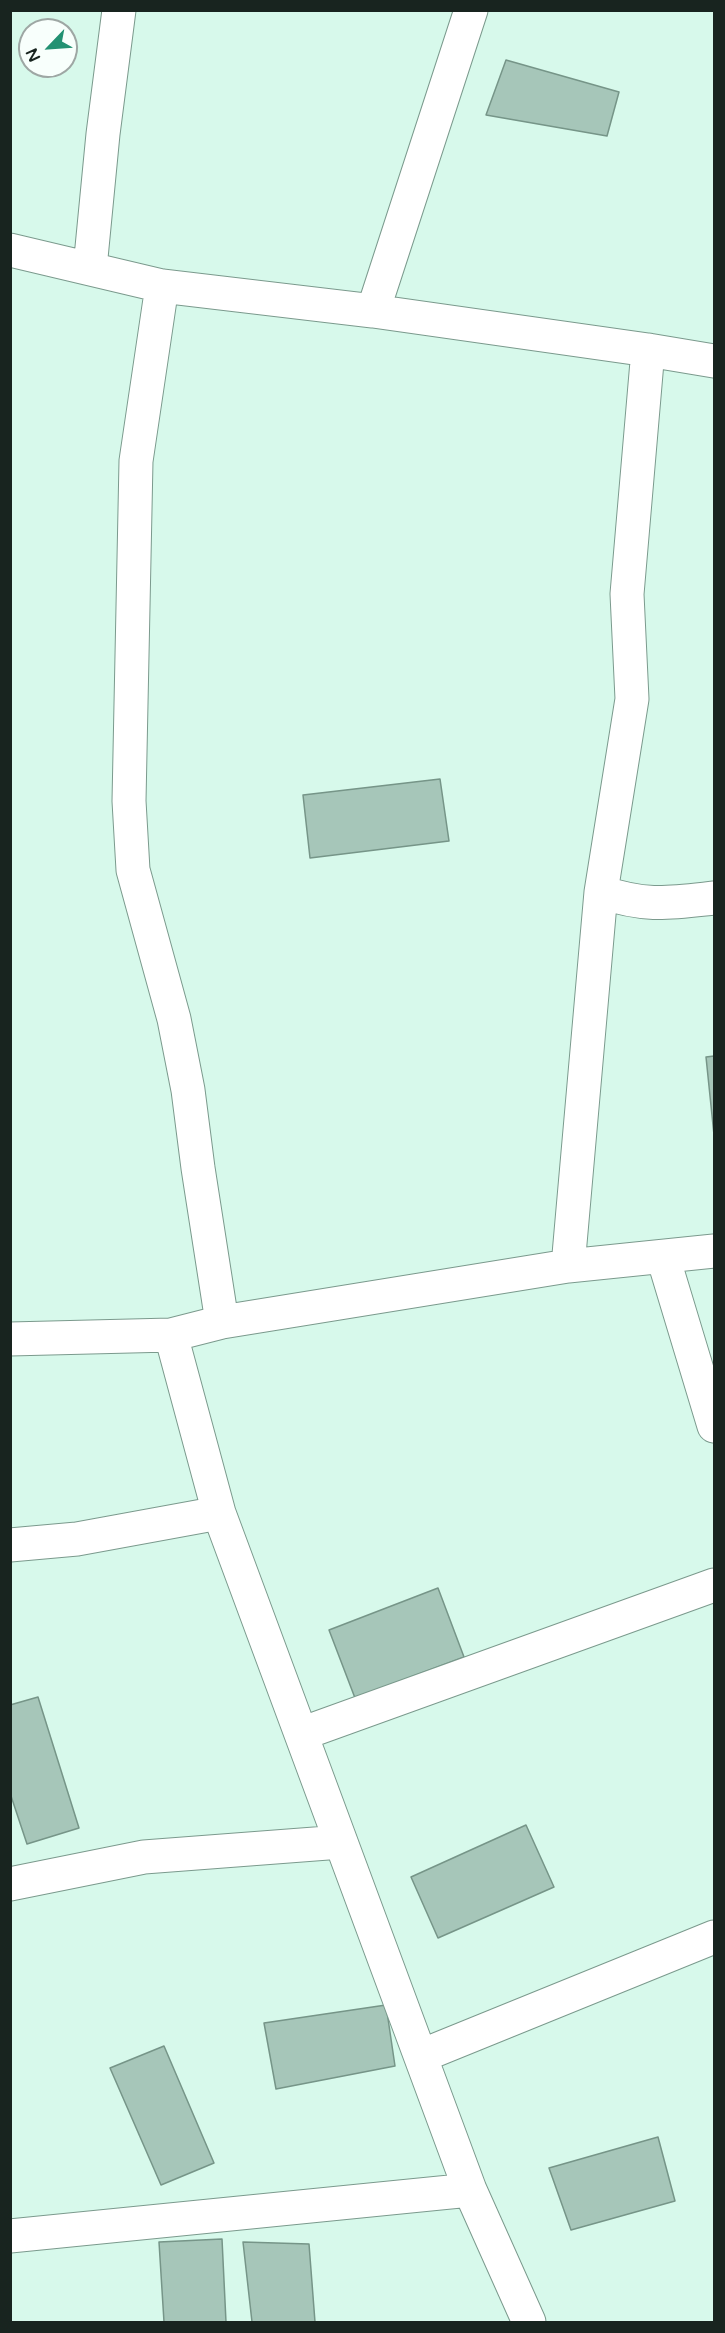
<!DOCTYPE html>
<html>
<head>
<meta charset="utf-8">
<style>
  body { margin:0 }
  #map { position:relative; width:725px; height:2333px; overflow:hidden; background:#d7f9eb; font-family:"Varela Round",sans-serif }
  canvas { display:block }
  .frame { position:absolute; inset:0; border:12px solid #18241f; pointer-events:none }
  .north { position:absolute; left:18px; top:18px; width:60px; height:60px; box-sizing:border-box; background:#f8fffc; border:2px solid #9ea7a4; border-radius:50%; rotate:245deg; font-size:16px; font-weight:700; line-height:24px; text-align:center; color:#18241f }
  .north::after { content:''; display:block; margin:auto; width:21px; height:27px; background:#229172; clip-path:polygon(50% 0,100% 100%,50% 72%,0 100%) }
</style>
</head>
<body>
<div id="map">
<canvas width="725" height="2333"></canvas>
<div class="frame"></div>
<div class="north">N</div>
</div>
<script>
const ctx = document.querySelector('canvas').getContext('2d');
ctx.lineJoin = 'round';
function paint(path, color) { ctx.fillStyle = color; ctx.fill(path, 'evenodd'); }
function trace(path, color, width, dash) { ctx.strokeStyle = color; ctx.lineWidth = width; ctx.lineCap = dash ? 'butt' : 'round'; ctx.setLineDash(dash || []); ctx.stroke(path); }
const building = new Path2D(`
  M506 60 619 92 607 136 486 115Z
  M440 779 449 841 310 858 303 795Z
  M714 1056V1135L706 1057Z
  M438 1588 464 1657 355 1698 329 1630Z
  M38 1697 79 1828 27 1844 10 1793V1705Z
  M526 1825 554 1887 438 1938 411 1877Z
  M386 2005 395 2066 276 2089 264 2023Z
  M164 2046 214 2163 161 2185 110 2068Z
  M658 2137 675 2201 571 2230 549 2168Z
  M222 2239 226 2322H164L159 2242Z
  M243 2242 309 2244 315 2322H252Z`);
const minor = new Path2D(`
  M10 250 162 286 373 311 648 350 714 361
  M90 268 103 134 119 10
  M162 286 136 461 129 801 133 870 174 1019 188 1090 198 1168 222 1322
  M373 311 471 10
  M601 892C646 907 668 903 714 898
  M663 1257 714 1426
  M568 1266 601 892 632 699 627 594 648 350
  M10 1339 171 1335
  M10 1545 77 1539 219 1513
  M301 1734 714 1585
  M10 1884 144 1857 341 1842
  M421 2056 714 1937
  M10 2236 470 2190
  M529 2322 470 2190 219 1513 171 1335 222 1322 568 1266 714 1251`);
paint(building, '#a6c6b9');
trace(building, '#769588', 1.5);
trace(minor, '#7b9a8d', 35);
trace(minor, '#fff', 33);
</script>
</body>
</html>
